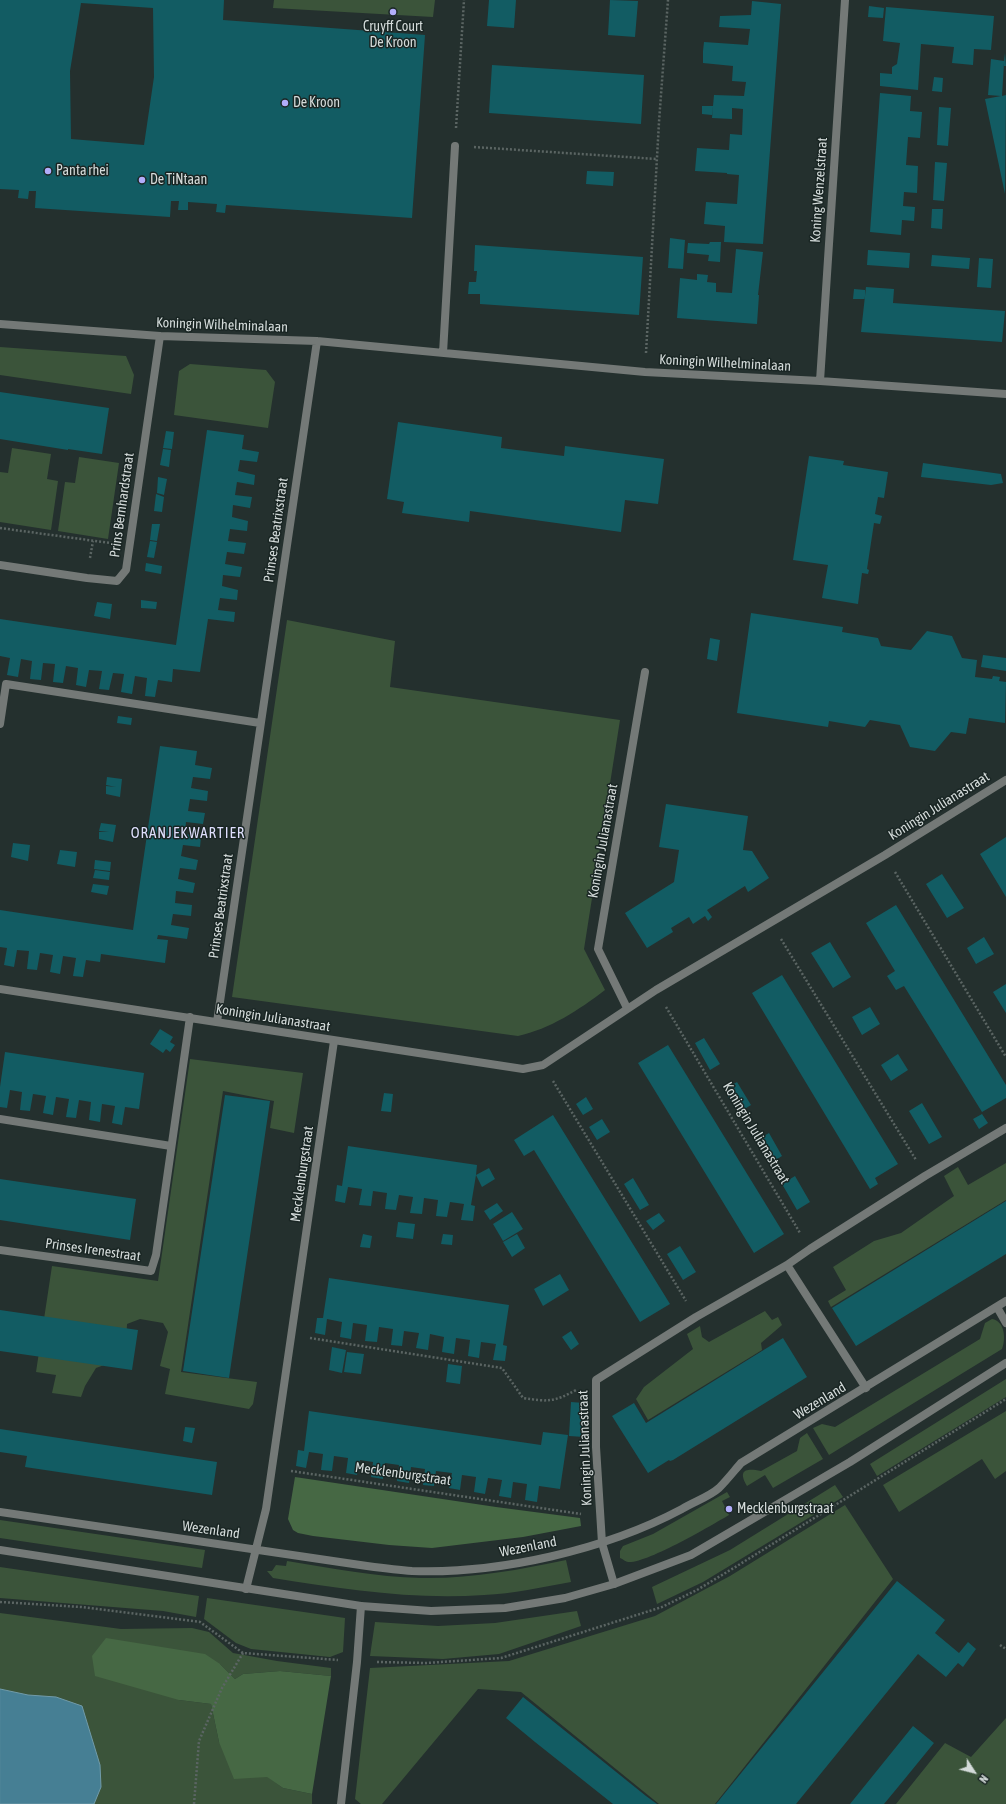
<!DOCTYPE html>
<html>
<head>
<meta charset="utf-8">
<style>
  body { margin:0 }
  #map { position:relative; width:1006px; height:1804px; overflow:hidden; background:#24302e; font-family:"Asap Condensed",sans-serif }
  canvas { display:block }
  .north { position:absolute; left:954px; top:1752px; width:40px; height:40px; -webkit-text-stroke:3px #1a2624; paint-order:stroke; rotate:126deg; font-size:11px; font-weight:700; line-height:16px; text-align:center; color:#d4dbda }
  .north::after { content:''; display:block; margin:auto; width:14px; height:18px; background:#d4dbda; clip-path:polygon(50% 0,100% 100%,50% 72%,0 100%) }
</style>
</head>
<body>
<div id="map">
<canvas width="1006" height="1804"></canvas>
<div class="north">N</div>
</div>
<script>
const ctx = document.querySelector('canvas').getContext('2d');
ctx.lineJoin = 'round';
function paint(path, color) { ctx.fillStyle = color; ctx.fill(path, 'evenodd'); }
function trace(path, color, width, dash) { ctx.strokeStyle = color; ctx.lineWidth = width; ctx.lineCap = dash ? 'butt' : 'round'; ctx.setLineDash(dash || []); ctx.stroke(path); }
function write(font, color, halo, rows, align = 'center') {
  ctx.font = font + ' "Asap Condensed",sans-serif'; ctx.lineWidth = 3; ctx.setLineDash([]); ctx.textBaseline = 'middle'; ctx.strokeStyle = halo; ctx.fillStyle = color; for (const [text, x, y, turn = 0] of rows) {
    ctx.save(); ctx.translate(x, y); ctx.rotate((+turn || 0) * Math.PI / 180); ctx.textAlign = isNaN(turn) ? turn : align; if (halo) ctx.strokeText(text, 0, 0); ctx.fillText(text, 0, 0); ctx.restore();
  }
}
const green = new Path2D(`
  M274 0H435L433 17 273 8Z
  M0 347 126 356 134 375 131 394 0 375Z
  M190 364 266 370 275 382 268 428 174 415 179 371Z
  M12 448 51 454 47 479 58 481 51 530 0 522V472L8 473Z
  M79 457 119 463 108 539 58 531 65 482 75 483Z
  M287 620 395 641 390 687 620 720 584 949 605 990C579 1010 550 1029 518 1036L232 997Z
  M190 1059 303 1073 294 1133 270 1128 274 1101 223 1091 181 1372 257 1382 253 1404 249 1409 165 1394 170 1369 160 1366 168 1332 163 1323 140 1319 127 1324 126 1346 107 1364 96 1368 85 1386 81 1397 52 1393 56 1375 36 1372 52 1266 158 1281Z
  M1006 1163V1200L831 1307 828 1301 846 1290 833 1267 874 1241 901 1233 954 1196 944 1176 958 1167 968 1185Z
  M765 1311 772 1320 778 1317 782 1325 761 1343 762 1350 648 1420 636 1399 644 1387 693 1349 687 1334 700 1326 702 1337 709 1342Z
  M992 1319C1005 1321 1006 1339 1002 1349L829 1455 813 1428 822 1424 835 1427 980 1339 985 1323Z
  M1006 1379V1397L877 1476 870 1464Z
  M1006 1411V1471L995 1479 982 1459 899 1512 883 1485Z
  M807 1433 823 1459 773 1488 765 1475 747 1486C737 1469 747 1468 761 1471L797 1451 800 1438Z
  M835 1485 843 1497 703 1582 657 1604 652 1587 730 1550Z
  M727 1492 730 1497 722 1501 729 1515C712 1525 646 1564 628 1562 626 1562 623 1559 620 1558V1551L623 1546 653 1534Z
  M845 1505 893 1579 715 1804H659L521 1692 478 1689 382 1804H361L355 1799 370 1668 509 1661 655 1616 730 1576Z
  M0 1520 205 1550 202 1568 0 1538Z
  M566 1560 571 1582C542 1587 513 1594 484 1595 412 1600 343 1589 273 1578L267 1571H272L276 1565 286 1566 287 1561C331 1568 376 1577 421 1578 470 1579 518 1570 566 1560Z
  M0 1567 199 1596 196 1617 163 1611 0 1598Z
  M207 1598 345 1618 343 1652 330 1657 251 1649 236 1643 204 1619Z
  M577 1611 581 1626 499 1654 443 1659 370 1656 375 1622 438 1626 495 1623Z
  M0 1613 121 1629 192 1628 209 1632 233 1653 277 1661 331 1668V1676L280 1671 243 1674 235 1679 220 1664 179 1700 211 1704 219 1742 283 1788 312 1794V1804H0Z
  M1006 1718V1804H896L945 1743 971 1757Z`);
const forest = new Path2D(`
  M295 1477 496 1507 580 1518 581 1526 523 1537 432 1548 389 1545 313 1536 298 1533 293 1530 288 1519Z
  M106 1638 205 1654 220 1664 235 1679 243 1674 280 1671 331 1676 312 1794 283 1788 267 1777 234 1779 219 1742 211 1704 179 1700 95 1676 92 1656Z`);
const water = new Path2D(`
  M0 1689 28 1695 56 1697 82 1706 100 1765 101 1787 94 1804H0Z`);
const building = new Path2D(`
  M0 0H224L223 20 425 35 412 218 226 205 225 213 216 212 217 204 188 202V210H178L179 201H171L170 217 35 208 36 191H29L28 199 18 198 19 190 0 189ZM81 3 153 8 154 77 144 145 71 139 70 71Z
  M489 0H516L514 28 487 26Z
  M610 0 638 1 635 37 608 35Z
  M752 1 781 4 763 244 724 242 725 226 704 224 706 202 737 204 739 175 727 174V173L695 171 697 148 729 150 730 134 742 135 743 109 732 108V119L712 118 713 106 714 95 744 96 746 82 732 81 733 66 703 63V51L704 42 748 45 750 29 719 27 720 16 751 15Z
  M869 6 884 8 883 18 868 17Z
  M886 7 994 16 991 50 974 49 973 65 952 63 954 47 921 44 918 90 880 86V73L892 74V67L897 64 900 43 883 41Z
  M1005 53 1006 66H1004V63L1002 96 1006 95 1005 194 985 99 1001 96 988 95 991 59 1004 61Z
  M492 65 644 75 641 124 489 113Z
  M934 77 943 78 942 92 932 91Z
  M880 93 911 96 910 111 922 112 920 138 908 137 906 165 918 166 917 193 904 192 903 206 915 207 914 221 902 220 901 235 870 232Z
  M702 106H713L712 115 702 114Z
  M939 107 951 108 948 146 937 145Z
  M935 162 947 163 944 201 933 200Z
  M587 171 614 172 613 186 586 184Z
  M932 209H943L942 229 931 228Z
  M670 238 685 240 683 269 668 268Z
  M710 242H721L720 262 708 261 709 255 687 253 688 243 709 244Z
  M475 245 643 257 639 315 480 304V294H468L469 282H476L477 271H474Z
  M736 249 763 252 758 295H759L757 324 677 318 680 278 697 280V274L708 275 707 282 716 283V292L732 293Z
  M868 250 910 253 909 268 867 265Z
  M932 255 970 258 969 269 931 266Z
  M979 258 993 259 991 288 977 287Z
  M866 287 894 289 893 303 1005 311 1002 342 861 332Z
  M854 289 865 290V299H853Z
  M0 392 109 408 102 454 68 449V450L0 439Z
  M398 422 502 437 501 448 564 456 565 446 664 459 658 504 625 500 621 532 470 511 469 522 402 513 404 502 387 499Z
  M207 430 244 435 242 449 259 452 257 462 240 460 238 471 255 475 254 485 237 482 235 495 252 497 250 508 233 505 232 517 248 521 247 531 230 529 228 541 246 543 244 554 227 552 225 564 242 567 240 577 223 575 222 586 238 590 237 600 220 598 218 610 235 612 234 622 208 619 200 672 173 669 172 682 158 680 155 697 145 696 147 678 135 676 132 694 121 692 124 674 113 673 109 690 99 689 102 671 89 670 86 687 76 685 78 668 66 666 63 683 53 682 55 664 43 663 41 680 30 679 32 661 21 659 18 677 7 675 10 658 0 656V619L176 645Z
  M166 431 174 432 172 449 163 448Z
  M163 449 171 450 169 467 160 465Z
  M809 456 844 461 843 465 888 472 884 498 878 497 875 514 882 516 880 524 874 523 867 569 869 570 868 574 862 573 858 604 822 598 828 565 793 560Z
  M923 463 1001 474 1003 483 991 485 921 477Z
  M158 477 167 479 164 495 157 493Z
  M156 494 164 497 162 512 154 511Z
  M152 524H160L157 541 150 540Z
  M150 541 157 542 154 558 147 557Z
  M146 563 162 566 161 574 145 571Z
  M141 600 157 602 156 609 141 608Z
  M97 602 112 604 110 619 94 616Z
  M751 613 843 627 842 632 878 638 881 646 911 650 927 631 952 636 962 658 977 660 975 677 992 679 993 676 1000 677 999 681 1006 682 1005 723 969 718 966 734 951 732 935 751 910 747 900 725 870 720 865 727 829 721 828 727 737 713Z
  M710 638 720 640 717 661 707 659Z
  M983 655 1006 658V671L981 667Z
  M118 716 132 718 131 725 117 723Z
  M160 746 197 751 195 765 212 768 210 779 193 777 191 788 208 791 207 801 190 799 188 811 205 813 203 824 186 822 185 834 201 837 200 847 183 845 181 856 198 860 196 870 180 868 178 879 195 883 193 893 176 891 175 903 192 905 191 916 173 914 171 925 189 928 187 939 158 935 157 939 168 940 165 963 101 954 100 962 86 960 83 977 73 976 76 958 63 956 60 974 50 972 53 955 40 953 37 970 27 969 29 951 17 950 14 967 4 965 7 948 0 947V910L133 930Z
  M107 777 122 779 120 797 106 794V786L116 787 106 785Z
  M666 804 748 816 743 850 752 851 769 878 748 892 745 886 707 910 712 917 708 921 705 916 693 924 689 917 671 928 673 932 647 948 625 913 674 882 679 850 659 847Z
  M101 823 116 825 113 842 99 839V832H109L99 831Z
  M1006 837V897L980 854Z
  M13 843 30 845 28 861 11 857Z
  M60 850 77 852 75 867 57 864Z
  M95 860 111 862 110 871 94 869Z
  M95 870 110 872 109 880 93 878Z
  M942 874 964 908 947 918 926 884Z
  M93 884 109 886 107 895 91 892Z
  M896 905 1006 1085V1098L982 1112 904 986 896 990 887 976 895 971 866 923Z
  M984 937 994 954 976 964 967 948Z
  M830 942 851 977 833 988 811 953Z
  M782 975 898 1164 875 1178 878 1184 870 1189 752 993Z
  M1006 984V1013L993 992Z
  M870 1007 880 1024 862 1035 852 1017Z
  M160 1029 173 1037 170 1042 175 1045 170 1052 166 1049 163 1053 150 1044Z
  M704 1038 720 1064 710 1070 695 1043Z
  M668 1045 784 1234 754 1253 638 1063Z
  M5 1052 144 1073 139 1109 125 1107 122 1125 112 1123 115 1106 102 1104 100 1122 89 1120 91 1102 79 1100 76 1118 66 1117 69 1099 56 1097 53 1115 43 1113 46 1096 33 1094 30 1111 20 1110 22 1092 10 1090 7 1108 0 1107V1087Z
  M898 1054 908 1070 891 1081 881 1065Z
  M737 1082 751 1105 738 1113 724 1090Z
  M384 1093 393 1094 391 1112 381 1111Z
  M225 1095 270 1101 229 1378 183 1371Z
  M586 1097 593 1109 583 1115 576 1104Z
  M922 1103 942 1137 929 1144 909 1111Z
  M982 1114 988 1123 979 1129 973 1119Z
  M553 1115 670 1304 640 1322 534 1150 524 1156 514 1140Z
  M602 1119 610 1132 597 1140 589 1127Z
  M769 1133 782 1156 769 1164 755 1141Z
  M348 1146 477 1165 476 1175 489 1168 495 1179 482 1187 476 1175 471 1205 475 1206 473 1221 461 1220 464 1204 450 1202 447 1217 436 1216 438 1200 424 1198 422 1214 410 1213 413 1197 399 1195 396 1210 385 1209 387 1193 373 1191 371 1206 359 1205 362 1189 348 1187 345 1203 335 1201 337 1185 342 1186Z
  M795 1176 810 1202 797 1210 782 1184Z
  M633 1178 649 1205 640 1210 624 1184Z
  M0 1179 136 1199 130 1240 0 1220Z
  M1006 1201V1254L856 1346 832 1308Z
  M497 1203 503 1211 490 1220 484 1211Z
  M512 1212 523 1229 503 1241 493 1224Z
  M659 1213 665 1221 653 1230 646 1221Z
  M398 1222 415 1224 413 1239 396 1237Z
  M363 1234 372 1236 370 1248 360 1247Z
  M443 1234 453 1235 452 1245 441 1244Z
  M517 1234 525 1248 512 1257 503 1242Z
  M680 1246 696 1272 683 1280 667 1254Z
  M560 1274 569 1290 543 1306 534 1289Z
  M329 1278 509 1305 503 1345 507 1346 505 1361 493 1360 496 1344 481 1342 479 1358 468 1356 470 1340 456 1338 454 1354 442 1352 444 1337 430 1334 428 1350 416 1348 419 1333 404 1331 402 1346 391 1345 393 1329 379 1327 377 1342 365 1341 367 1325 353 1323 351 1339 340 1337 342 1322 327 1319 325 1335 315 1333 317 1318H323Z
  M0 1310 138 1330 132 1370 0 1351Z
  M571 1331 579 1344 571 1350 562 1337Z
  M783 1338 807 1377 673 1460 670 1461 669 1460 648 1473 612 1416 634 1403 646 1423Z
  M332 1347 346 1350 342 1373 329 1370Z
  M347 1352 364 1354 361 1374 344 1372Z
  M448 1364 462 1366 460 1384 446 1382Z
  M571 1402 584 1403V1437L569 1436Z
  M309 1411 541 1445 543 1432 568 1435 560 1489 539 1486 537 1502 525 1500 527 1484 513 1482 511 1498 499 1496 502 1480 488 1478 485 1494 474 1492 476 1477 462 1475 460 1490 449 1488 452 1473 436 1471 434 1486 423 1485 425 1469 411 1467 409 1483 397 1481 399 1465 385 1463 383 1479 371 1477 373 1462 360 1460 357 1475 346 1473 348 1458 334 1456 332 1471 321 1470 323 1454 309 1452 306 1468 296 1466 298 1450 304 1451Z
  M185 1427 195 1428 192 1443 183 1441Z
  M0 1429 217 1462 212 1495 25 1467 27 1456 0 1452Z
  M897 1581 945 1620 935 1633 959 1653 968 1642 976 1649 963 1667 958 1663 946 1677 918 1654 796 1804H716Z
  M523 1697 646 1796 657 1804H613L535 1742 506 1718Z
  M913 1726 934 1743 903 1781 884 1804H850Z`);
const path = new Path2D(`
  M456 128 464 0
  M474 147 657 159
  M646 353 659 122 668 0
  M0 528 110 543
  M90 558 93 541
  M895 872 1006 1057
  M781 939 916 1160
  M666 1007 800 1233
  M553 1081 686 1301
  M310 1338 502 1368 523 1398C548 1402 554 1402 576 1390
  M291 1471 581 1514
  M0 1602 81 1607 200 1622 243 1653 338 1660
  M1000 1645 1006 1649
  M377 1662 426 1663 501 1658 662 1607 697 1590 737 1566 1006 1399
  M194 1804 199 1741 222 1688 243 1653`);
const service = new Path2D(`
  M627 1008 598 949 645 672
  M341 1804 357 1662 361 1606`);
const minor = new Path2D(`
  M0 324 160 336 317 341 645 372 820 381 1006 394
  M443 353 455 146
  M820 381 845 0
  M0 565 87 578 117 581 126 570 160 336
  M0 724 6 684 260 723
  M0 989 523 1069 543 1065 656 990 885 855 1006 780
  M217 1022 317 341
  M0 1119 171 1146
  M0 1250 151 1271 156 1255 190 1017
  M787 1265 866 1388
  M997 1307 1006 1323
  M0 1512 367 1566C382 1568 397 1570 412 1571 499 1574 605 1550 682 1509 693 1502 709 1497 719 1488 727 1480 734 1471 741 1463L1006 1301
  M614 1584 602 1543 596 1447V1380L696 1317 787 1265 810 1249 925 1176 1006 1128
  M246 1589 266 1509 334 1041`);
const tertiary = new Path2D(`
  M0 1550 361 1606 431 1611 505 1608 565 1598 614 1584 691 1555 850 1462 1006 1363`);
const markers = [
  [393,12,4,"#b1adfa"],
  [285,103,4,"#b1adfa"],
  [48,171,4,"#b1adfa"],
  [142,180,4,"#b1adfa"],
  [729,1509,4,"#b1adfa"]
];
const poiNames = [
  ["Cruyff Court",393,27,"center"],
  ["De Kroon",393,43,"center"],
  ["De Kroon",293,103],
  ["Panta rhei",56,171],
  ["De TiNtaan",150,180],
  ["Mecklenburgstraat",737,1509]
];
const streetNames = [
  ["Koning Wenzelstraat",819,190,-86],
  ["Koningin Wilhelminalaan",222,325,2],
  ["Koningin Wilhelminalaan",725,363,3],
  ["Prins Bernhardstraat",122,505,-82],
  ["Prinses Beatrixstraat",276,530,-82],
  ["Koningin Julianastraat",939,806,-32],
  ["Koningin Julianastraat",603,841,-80],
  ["Prinses Beatrixstraat",221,906,-82],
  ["Koningin Julianastraat",273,1018,9],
  ["Koningin Julianastraat",756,1133,59],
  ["Mecklenburgstraat",302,1174,-82],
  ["Prinses Irenestraat",93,1250,8],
  ["Wezenland",820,1401,-31],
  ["Koningin Julianastraat",585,1448,-92],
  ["Mecklenburgstraat",403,1474,8],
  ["Wezenland",211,1530,8],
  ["Wezenland",528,1547,-11]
];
const neighbourhoodNames = [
  ["ORANJEKWARTIER",188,833]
];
paint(green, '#3b543a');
paint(forest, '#466844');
paint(water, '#467f94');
trace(water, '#719ba9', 1);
paint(building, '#125c63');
trace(path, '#5b6563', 2.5, [2, 2]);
trace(service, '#747977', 8);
trace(minor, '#747977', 8);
trace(tertiary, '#747977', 8);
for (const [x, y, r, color] of markers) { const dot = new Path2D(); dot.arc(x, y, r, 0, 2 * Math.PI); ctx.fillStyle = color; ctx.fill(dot); trace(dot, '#1a2624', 1.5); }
write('14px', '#d4dbda', '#1a2624', poiNames, 'left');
write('14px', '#d4dbda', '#1a2624', streetNames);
ctx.letterSpacing = '1px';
write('15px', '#dedefc', '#1a2624', neighbourhoodNames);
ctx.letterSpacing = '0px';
</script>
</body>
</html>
